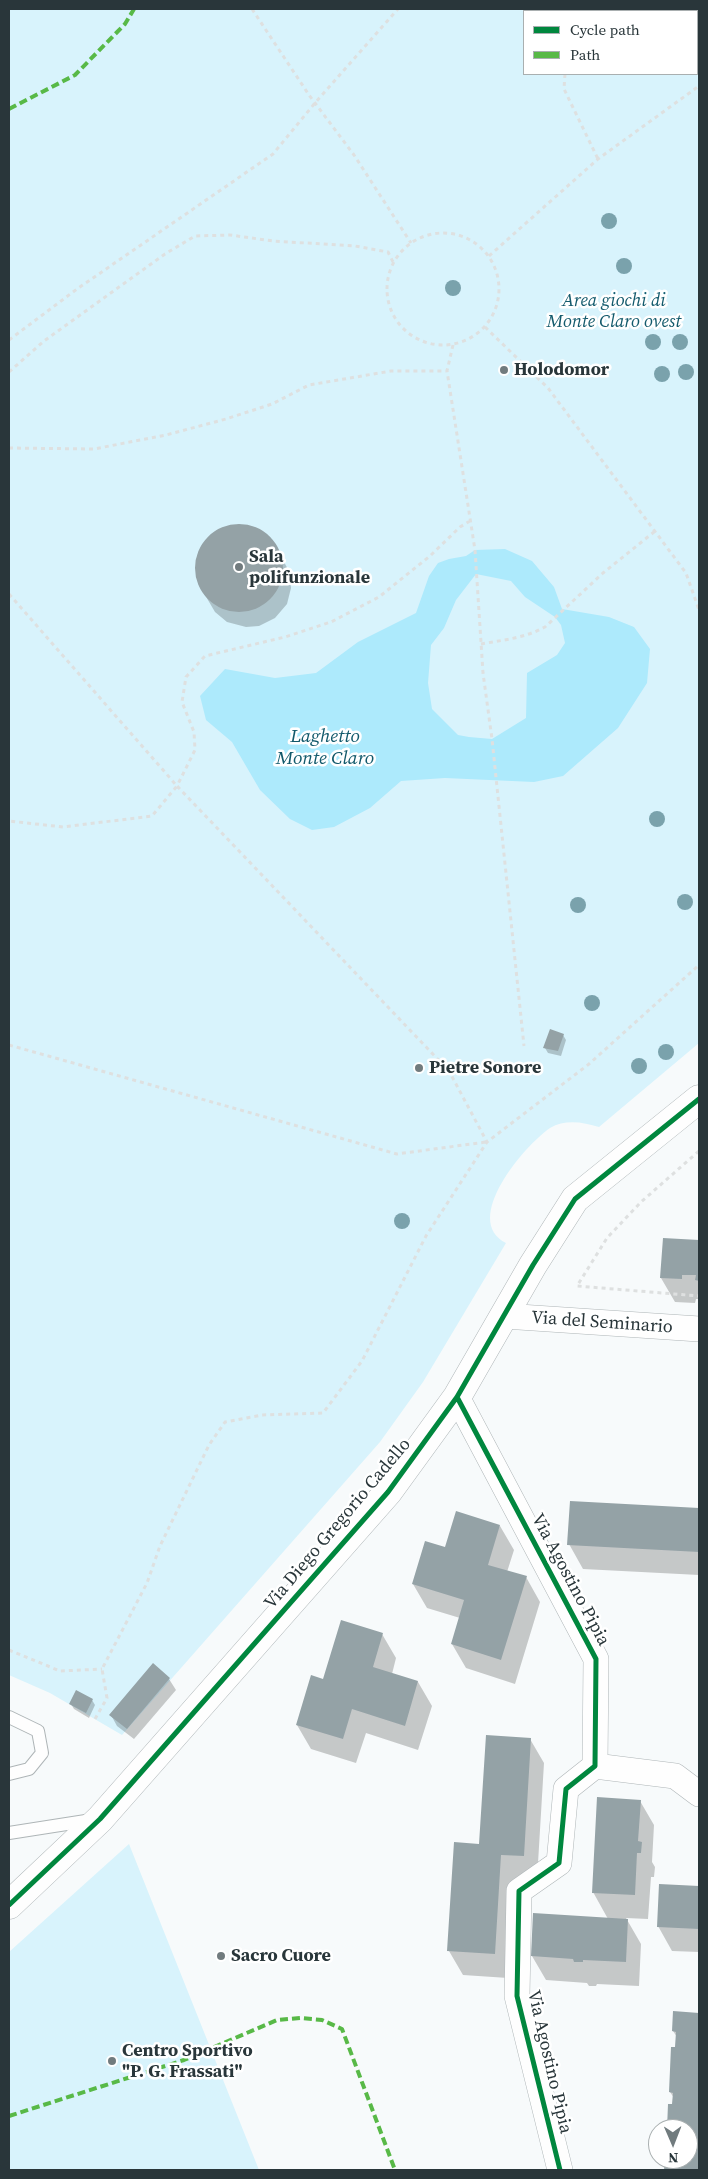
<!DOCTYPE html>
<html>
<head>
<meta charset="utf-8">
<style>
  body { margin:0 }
  #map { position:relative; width:708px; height:2179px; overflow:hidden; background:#f7fafb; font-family:"Source Serif 4",serif }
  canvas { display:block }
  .frame { position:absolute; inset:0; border:10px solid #29363a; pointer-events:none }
  .legend { position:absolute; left:523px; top:10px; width:175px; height:65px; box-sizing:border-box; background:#fff; border:1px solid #a9afb0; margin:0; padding:6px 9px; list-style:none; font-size:15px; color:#29363a }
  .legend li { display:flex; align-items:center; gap:10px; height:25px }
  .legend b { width:25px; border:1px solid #a9afb0 }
  .north { position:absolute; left:648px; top:2119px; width:50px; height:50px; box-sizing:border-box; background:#fff; border:1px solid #a9afb0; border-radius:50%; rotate:179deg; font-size:14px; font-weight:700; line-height:20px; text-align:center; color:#29363a }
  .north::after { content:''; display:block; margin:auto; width:18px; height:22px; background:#717b7e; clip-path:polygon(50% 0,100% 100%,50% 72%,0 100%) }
</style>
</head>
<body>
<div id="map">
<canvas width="708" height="2179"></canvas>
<div class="frame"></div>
<ul class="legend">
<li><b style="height:6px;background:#00873e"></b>Cycle path</li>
<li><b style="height:6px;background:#58b947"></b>Path</li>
</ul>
<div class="north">N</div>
</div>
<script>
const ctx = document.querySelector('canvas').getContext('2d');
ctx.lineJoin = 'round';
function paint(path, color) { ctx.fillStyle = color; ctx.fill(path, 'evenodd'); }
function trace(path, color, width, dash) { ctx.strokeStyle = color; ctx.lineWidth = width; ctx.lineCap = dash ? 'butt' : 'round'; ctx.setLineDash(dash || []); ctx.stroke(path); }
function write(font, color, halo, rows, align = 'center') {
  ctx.font = font + ' "Source Serif 4",serif'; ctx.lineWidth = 5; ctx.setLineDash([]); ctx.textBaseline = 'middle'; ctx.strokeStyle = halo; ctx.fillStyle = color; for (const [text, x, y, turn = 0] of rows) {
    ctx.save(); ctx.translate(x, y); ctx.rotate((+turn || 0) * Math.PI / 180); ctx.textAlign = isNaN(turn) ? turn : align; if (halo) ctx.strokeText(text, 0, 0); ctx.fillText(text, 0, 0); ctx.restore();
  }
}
const green = new Path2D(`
  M9 9H699V1043L599 1127C583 1122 565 1119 550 1128 524 1146 461 1220 506 1243L423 1382 380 1442 122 1735 50 1693 9 1675ZM524 11H697V74H524Z
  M129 1844 259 2170H9V1952Z`);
const water = new Path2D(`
  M505 549 532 561 554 587 562 609 609 617 634 627 650 649 647 683 618 728 563 776 534 782 445 778 401 781 370 808 334 827 312 830 290 819 260 790 232 742 206 720 200 696 225 669 275 678 316 673 358 642 416 613 429 576 438 563 449 559 466 556 475 550ZM476 574 511 581 525 597 555 617 561 625 565 643 557 655 527 673 526 718 492 739 469 737 458 735 432 709 428 683 431 645 444 628 456 600Z`);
const shadow = new Path2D(`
  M240 525 254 527 270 537 289 571 291 588 287 604 275 618 259 626 246 627 227 622 215 612 198 583 196 566 198 553 209 537 222 528Z
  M563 1035 566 1040 561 1056 548 1053 545 1048Z
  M664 1239 699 1241V1299H696L695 1303 675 1302 661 1278Z
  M571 1502 699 1509V1575L583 1569 569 1544Z
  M500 1526 514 1550 507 1572 526 1577 540 1602 515 1684 466 1668 452 1644 460 1618 427 1608 413 1584 446 1549Z
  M382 1634 396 1658 392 1674 418 1682 432 1706 418 1750 366 1733 356 1763 311 1749 297 1725 324 1680Z
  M153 1665 169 1679 176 1690 134 1739 117 1726 111 1715Z
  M92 1700 95 1705 89 1718 74 1709 71 1704Z
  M530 1739 544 1763 537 1880 514 1879 508 1978 463 1975 449 1951 480 1845Z
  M640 1801 654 1825 652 1862 655 1867 654 1877H651L648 1919 626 1918 641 1944 639 1986 597 1984 596 1986H589L587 1983 546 1980 532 1956 608 1919 593 1892Z
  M661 1885 699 1887V1952L672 1951 658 1926Z
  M674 2012 699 2014V2170H666V2159H688V2129H668L673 2105 674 2098 670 2092 677 2037 673 2031Z`);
const building = new Path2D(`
  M195 568a44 44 0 1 1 88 0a44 44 0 1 1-88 0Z
  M550 1029 564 1034 558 1051 543 1048Z
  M663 1238 699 1240V1281L695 1280 696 1275H682V1279L660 1278Z
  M570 1501 699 1508V1552L567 1545Z
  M456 1511 500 1525 488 1565 527 1576 501 1660 451 1644 464 1600 412 1584 425 1541 445 1547Z
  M341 1620 383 1633 373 1667 418 1681 405 1726 352 1709 343 1739 296 1725 311 1675 323 1679Z
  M153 1663 170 1678 127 1729 109 1715Z
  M76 1690 93 1699 86 1713 69 1704Z
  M486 1735 531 1738 524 1856 501 1855 495 1954 447 1951 454 1842 479 1844Z
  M597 1797 641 1800 638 1841 642 1842 641 1853H637L635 1895 592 1893Z
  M659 1884 699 1886V1929L657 1927Z
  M533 1913 628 1919 626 1962 583 1960V1962H574L573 1959 531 1956Z
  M673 2011 699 2013V2170H664L665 2159H688V2129H667L668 2104H672L673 2093 669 2092 671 2047H675L676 2032 672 2031Z`);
const path = new Path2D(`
  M252 9 309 95 354 155 411 243
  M579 11 580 9
  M565 74 564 89 598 159
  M387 289a56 56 0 1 1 112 0a56 56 0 1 1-112 0Z
  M489 256 598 159 699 86
  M485 327 548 388 686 573 699 610
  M9 340 77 289 273 154 315 103 398 9
  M453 345 447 371 475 550 483 673 492 739 524 1046
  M9 372 44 341 165 254 195 236 230 235 273 241 355 246 388 252 393 262
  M9 448 94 449 166 435 226 419 272 404 309 385 391 371H447
  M470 521 460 527 430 556 379 597 331 622 285 637 205 656 186 677 182 702 194 732 195 750 177 786 449 1071 487 1142
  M9 594 177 786 152 816 63 827 9 821
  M481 644C503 640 525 638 545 627L603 573 654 532
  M9 1045 397 1154 486 1142
  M699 1151 641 1202 607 1238 577 1286 699 1296
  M9 1650 60 1671 102 1669
  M95 1719 107 1698 102 1669 147 1583 160 1546 209 1445 225 1422 262 1415 323 1413 362 1361 426 1236 487 1142 589 1064 699 965`);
const service = new Path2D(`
  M9 1717 38 1731 42 1753 29 1769 9 1774
  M9 1833 92 1820`);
const minor = new Path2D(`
  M504 1316 699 1329
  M457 1397 596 1659 595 1766 566 1789 559 1863 519 1891 517 1996 560 2170
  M595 1766 675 1776 699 1794`);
const tertiary = new Path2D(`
  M9 1905 100 1819 388 1492 457 1397 533 1265 575 1199 699 1099`);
const quiet = new Path2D(`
  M9 109 75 75 125 24 134 9
  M9 2116 184 2060 277 2020 300 2018 322 2020 342 2029 395 2170`);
const cycleway = new Path2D(`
  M457 1397 596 1659 595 1766 566 1789 559 1863 519 1891 517 1996 560 2170
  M9 1905 100 1819 388 1492 457 1397 533 1265 575 1199 699 1099`);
const trees = [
  [609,221],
  [624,266],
  [453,288],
  [653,342],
  [680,342],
  [686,372],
  [662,374],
  [657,819],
  [685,902],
  [578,905],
  [592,1003],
  [666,1052],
  [639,1066],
  [402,1221]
];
const markers = [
  [504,370,5,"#717b7e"],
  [239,567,5,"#717b7e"],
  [419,1068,5,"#717b7e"],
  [221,1956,5,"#717b7e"],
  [112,2061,5,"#717b7e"]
];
const parkNames = [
  ["Area giochi di",614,301],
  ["Monte Claro ovest",614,322]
];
const poiNames = [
  ["Holodomor",514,370],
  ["Sala",249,557],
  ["polifunzionale",249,578],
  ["Pietre Sonore",429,1068],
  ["Sacro Cuore",231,1956],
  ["Centro Sportivo",122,2051],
  ["\"P. G. Frassati\"",122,2072]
];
const streetNames = [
  ["Via del Seminario",602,1323,4],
  ["Via Diego Gregorio Cadello",338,1524,-50],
  ["Via Agostino Pipia",570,1580,62],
  ["Via Agostino Pipia",549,2062,77]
];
const waterNames = [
  ["Laghetto",325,737],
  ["Monte Claro",325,759]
];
paint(green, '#d8f3fc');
paint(water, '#adeafc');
paint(shadow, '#0003');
paint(building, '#94a2a6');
trace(service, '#aeb5b7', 14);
trace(minor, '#aeb5b7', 26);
trace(tertiary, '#aeb5b7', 29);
trace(path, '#dee0e0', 3, [4, 4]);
trace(service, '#fefefe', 12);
trace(minor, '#fefefe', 25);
trace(tertiary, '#fefefe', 28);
trace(quiet, '#58b947', 4, [8, 4]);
trace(cycleway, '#00873e', 5);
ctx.fillStyle = '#7aa2ac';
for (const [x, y] of trees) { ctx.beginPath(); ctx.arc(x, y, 8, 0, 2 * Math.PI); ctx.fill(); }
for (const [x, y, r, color] of markers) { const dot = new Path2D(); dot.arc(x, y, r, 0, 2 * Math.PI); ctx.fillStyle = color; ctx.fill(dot); trace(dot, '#fff', 2); }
write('italic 18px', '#135a6c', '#fff', parkNames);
write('bold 18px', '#29363a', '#fff', poiNames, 'left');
write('18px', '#29363a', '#fff', streetNames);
write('italic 19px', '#11596b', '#fff', waterNames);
</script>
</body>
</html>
